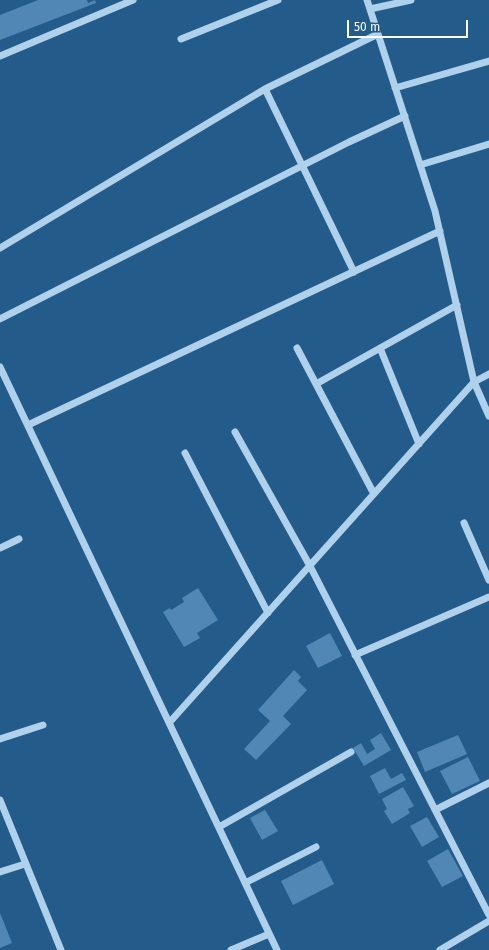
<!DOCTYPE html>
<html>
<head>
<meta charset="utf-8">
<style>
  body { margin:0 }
  #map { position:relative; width:489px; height:950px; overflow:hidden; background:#235b8b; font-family:"Fira Sans",sans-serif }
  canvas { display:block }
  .scale { position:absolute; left:347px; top:20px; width:121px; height:18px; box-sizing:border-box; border:2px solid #fff; border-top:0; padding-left:5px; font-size:12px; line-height:14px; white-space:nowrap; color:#fff; -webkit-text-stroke:3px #235b8b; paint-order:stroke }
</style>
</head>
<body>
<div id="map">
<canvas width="489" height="950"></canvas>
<div class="scale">50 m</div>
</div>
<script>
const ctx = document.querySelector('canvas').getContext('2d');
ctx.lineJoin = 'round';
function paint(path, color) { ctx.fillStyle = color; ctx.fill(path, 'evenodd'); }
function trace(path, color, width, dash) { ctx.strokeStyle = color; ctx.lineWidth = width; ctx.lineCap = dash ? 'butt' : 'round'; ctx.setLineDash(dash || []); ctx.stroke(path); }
const building = new Path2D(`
  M38 0H87L88 3 95 0 96 3 0 40V15Z
  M198 588 218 620 197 633 200 638 184 647 163 612 170 608 171 610 184 602 182 598Z
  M330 633 342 656 318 668 306 646Z
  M294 670 301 677 298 681 307 690 283 716 291 724 256 760 244 749 270 721 258 710Z
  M381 733 391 750 364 766 353 748 361 743 367 754 375 749 370 740Z
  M458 735 467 754 425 772 417 752Z
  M468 757 480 781 452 794 440 771Z
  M385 768 391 779 402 773 406 780 379 794 370 776Z
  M403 787 414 806 408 809 410 813 392 824 384 811 387 809 382 799Z
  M265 810 278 831 262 840 250 818Z
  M427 817 439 837 422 847 410 826Z
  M448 849 463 876 442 887 427 861Z
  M322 860 334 884 293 905 281 881Z
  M0 913 12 943 0 948Z`);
const minor = new Path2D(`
  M367 0 435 211 474 382 489 416
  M370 9 411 0
  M181 39 278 0
  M0 56 133 0
  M395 88 489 61
  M265 89 354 272
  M420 165 489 144
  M0 248 265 89 378 34
  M0 319 349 142 405 116
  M297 348 374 494
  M380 348 419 444
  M0 367 277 950
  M316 384 457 305
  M28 425 440 231
  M235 432 310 566 489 915
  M185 453 268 613
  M464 523 489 580
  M0 548 19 539
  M355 655 489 597
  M169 723 474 382 489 374
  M0 739 43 725
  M0 800 61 950
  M435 810 489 783
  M219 827 351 752
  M0 872 25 864
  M245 883 316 847
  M231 950 269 934
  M440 950 489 921`);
paint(building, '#5087b4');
trace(minor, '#b0d1eb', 7);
</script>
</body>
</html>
